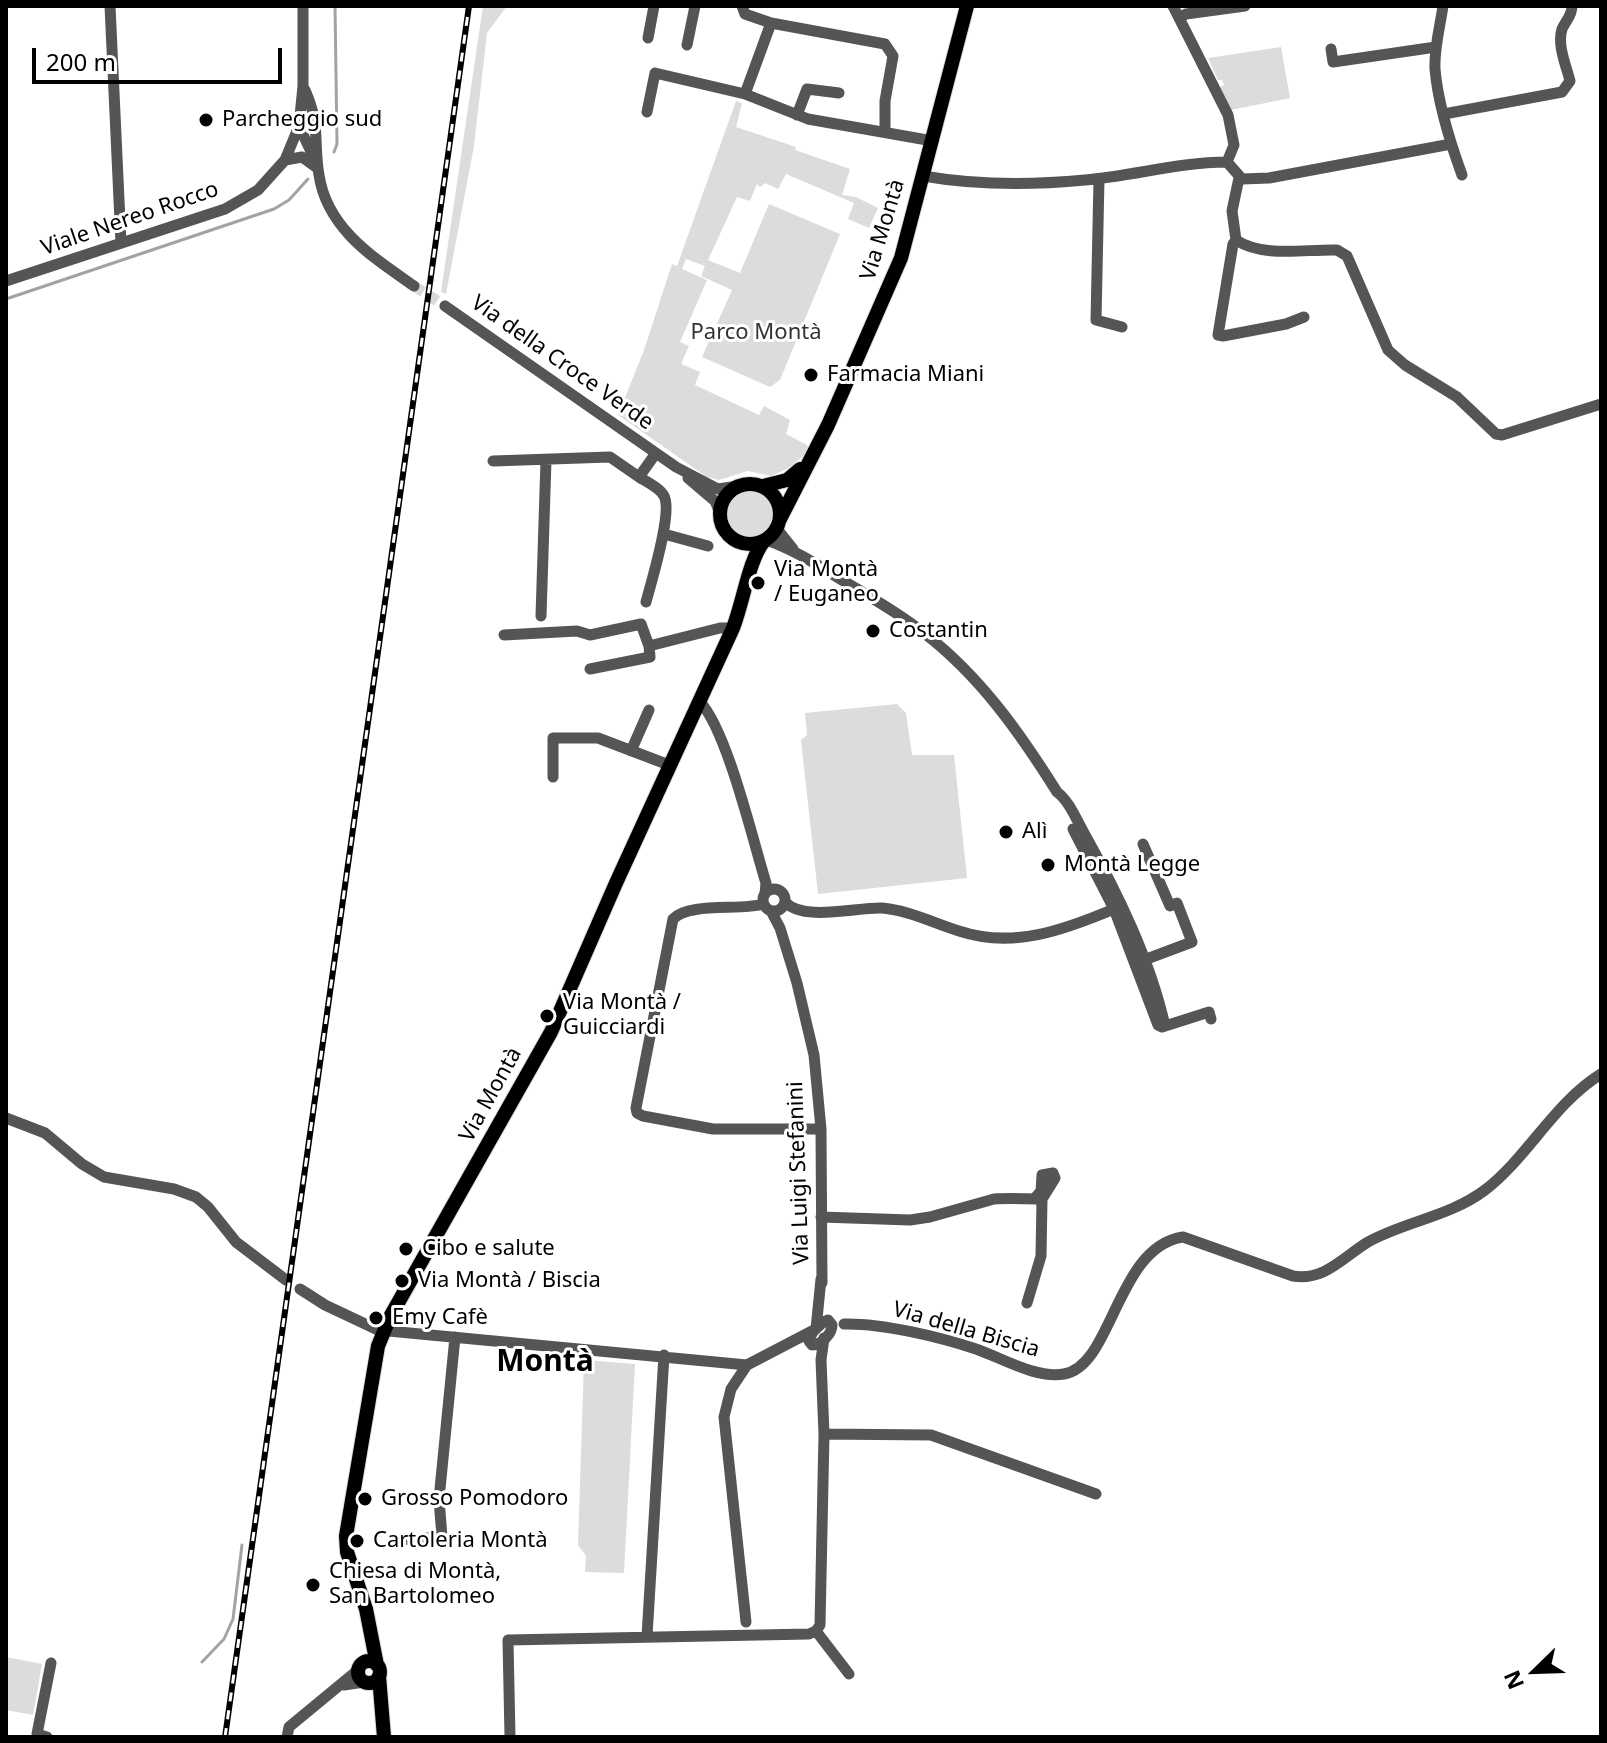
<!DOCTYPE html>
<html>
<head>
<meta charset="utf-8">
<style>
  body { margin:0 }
  #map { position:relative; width:1607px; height:1743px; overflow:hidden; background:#fff; font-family:"Noto Sans",sans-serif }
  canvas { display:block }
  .frame { position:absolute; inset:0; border:8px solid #000; pointer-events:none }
  .north { position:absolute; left:1495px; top:1631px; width:80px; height:80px; -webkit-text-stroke:6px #fff; paint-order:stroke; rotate:247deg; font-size:22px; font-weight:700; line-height:32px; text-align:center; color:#000 }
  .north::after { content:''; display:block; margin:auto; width:28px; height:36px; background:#000; clip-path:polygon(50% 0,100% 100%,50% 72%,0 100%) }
  .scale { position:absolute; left:32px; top:48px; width:250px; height:36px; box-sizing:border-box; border:4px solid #000; border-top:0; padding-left:10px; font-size:24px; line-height:28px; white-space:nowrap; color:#000; -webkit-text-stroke:6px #fff; paint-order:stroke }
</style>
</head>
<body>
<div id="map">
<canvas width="1607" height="1743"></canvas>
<div class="frame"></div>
<div class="north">N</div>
<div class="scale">200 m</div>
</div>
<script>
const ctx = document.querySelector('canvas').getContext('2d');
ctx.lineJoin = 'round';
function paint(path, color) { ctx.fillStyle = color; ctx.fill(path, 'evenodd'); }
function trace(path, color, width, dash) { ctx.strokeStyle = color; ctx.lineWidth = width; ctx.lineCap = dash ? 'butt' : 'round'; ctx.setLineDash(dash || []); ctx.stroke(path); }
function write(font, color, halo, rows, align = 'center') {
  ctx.font = font + ' "Noto Sans",sans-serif'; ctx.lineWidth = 6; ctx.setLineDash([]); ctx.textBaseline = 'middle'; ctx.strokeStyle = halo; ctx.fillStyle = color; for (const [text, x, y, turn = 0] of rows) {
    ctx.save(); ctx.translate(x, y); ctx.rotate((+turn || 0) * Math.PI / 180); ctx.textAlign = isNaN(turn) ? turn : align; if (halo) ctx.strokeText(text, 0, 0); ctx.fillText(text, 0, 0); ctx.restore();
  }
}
const green = new Path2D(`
  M483 6H507L487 33 474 146 446 294 441 292Z
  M1281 47 1290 98 1231 110 1220 87 1224 85 1222 80H1218L1208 58Z
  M736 101 742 103 736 127 796 147 795 150 850 169 842 195 856 197 878 208 869 228 848 219 854 203 786 174 778 189 765 183 760 187 757 184 750 201 737 197 708 260 740 273 769 204 840 234 780 380 770 387 702 357 732 290 701 276 705 266 686 259 682 269 707 280 680 342 689 346 681 364 700 372 695 385 759 415 764 406 790 420 786 434 807 445 809 451 789 468 771 476 748 471 719 480 707 477 618 415 644 350 672 264 677 266Z
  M727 513a24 24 0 1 1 48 0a24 24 0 1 1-48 0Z
  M897 704 906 713 912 755H954L967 878 818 894 801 740 807 735 805 713Z
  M584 1360 635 1364 624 1573 585 1572 586 1556 578 1545Z
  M6 1657 42 1664 33 1715 6 1710Z`);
const stream = new Path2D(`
  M334 152 337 144 335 6
  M6 299 274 209 289 200 308 179
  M202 1662 224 1639 233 1619 242 1545`);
const minorTunnel = new Path2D(`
  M414 286 445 306`);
const minor = new Path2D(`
  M110 6 121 243
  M742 6 745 14 771 23 885 44 893 56 885 101V132
  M1173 6 1228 115 1234 145 1227 162
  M1443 6C1440 27 1434 48 1435 69 1438 105 1450 142 1462 175
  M1179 18 1186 14 1245 6
  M648 38 654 6
  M687 45 695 6
  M1331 49 1333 62 1436 47
  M305 90C321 126 313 140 319 175 327 229 374 258 414 286
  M745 94 771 23
  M647 112 655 73 745 94 808 119 933 141
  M1444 114 1562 92 1570 81C1566 65 1557 45 1562 29 1566 20 1572 16 1572 6
  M797 115 807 89 839 93
  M299 126 314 158
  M285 160 302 157 316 167
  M1227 162 1242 179 1269 178 1451 144
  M923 176C975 185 1033 185 1085 180 1133 176 1179 162 1227 162
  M1239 178 1232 211 1236 240C1263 258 1305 249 1337 250L1347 256 1388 350 1405 365 1457 397 1496 434 1502 435 1601 404
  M1099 179 1096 320 1122 327
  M1236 240 1233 244 1218 335 1223 336 1286 324 1304 317
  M6 281 225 209 258 190 285 160 299 126 303 86V6
  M445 306 676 467 718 489 738 486
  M493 461 610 457 639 477
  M688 478 715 501 720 513
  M777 529 793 549
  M664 534 708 546
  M766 540C794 549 822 568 847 583 874 599 900 614 924 633 980 676 1020 733 1057 792 1070 802 1076 819 1084 833 1117 892 1150 959 1165 1026
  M646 602C651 583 673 512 664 496 660 488 647 482 639 477L656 453
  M541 616 546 460
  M504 635 577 631 590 635 641 624 649 646 720 628H733
  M590 669 650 657 649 646
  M700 702C727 730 753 841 766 883L765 894
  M631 751 649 710
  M553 777V738H598L669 765
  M1073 829 1114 909 1158 1025 1162 1027 1209 1012 1211 1019
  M1143 844 1170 906 1177 903 1192 942 1144 960
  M763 900a11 11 0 1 1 22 0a11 11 0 1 1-22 0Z
  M785 902C804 922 856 907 882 908 907 910 934 923 959 931 1013 949 1064 930 1114 909
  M764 904C740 911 689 902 673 919L636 1108 637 1113 643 1116 713 1129H821
  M771 911 780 928 797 983 814 1055 821 1129 822 1283
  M6 1118 45 1133 82 1164 104 1177 174 1189 196 1197 208 1207 236 1242 286 1280
  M821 1217 910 1220 930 1217 994 1199C1010 1198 1026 1199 1042 1199L1055 1178 1053 1173 1042 1175 1041 1191 1034 1199
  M300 1289 325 1305 378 1330 747 1365 816 1329 821 1279
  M1027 1303 1041 1256 1042 1199
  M828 1320 832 1325C832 1334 821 1345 812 1345L809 1341C810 1333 820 1323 828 1320Z
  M844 1324C882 1323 940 1337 976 1349 1002 1358 1036 1379 1064 1374 1113 1366 1116 1247 1183 1237L1293 1276C1325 1281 1343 1257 1368 1242 1406 1221 1449 1217 1485 1190 1528 1157 1554 1103 1601 1074
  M824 1434 931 1435 1096 1494
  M394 1540 442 1537 439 1499 455 1337
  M746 1622 724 1417 731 1389 747 1365
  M816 1631 820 1625 824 1434 821 1360 824 1338
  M816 1631 849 1674
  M647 1636 664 1355
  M344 1685 364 1682
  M47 1737 37 1734 51 1663
  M287 1737 289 1727 358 1670
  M510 1737 508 1640 809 1634 816 1631`);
const major = new Path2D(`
  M720 514a30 30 0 1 1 60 0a30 30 0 1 1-60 0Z
  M763 486 787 480 800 469
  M780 519 828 425 901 258 967 6
  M358 1672a11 11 0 1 1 22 0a11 11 0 1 1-22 0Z
  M377 1665 366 1609 347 1552 346 1536 378 1346 390 1317 551 1032 616 883 733 628C743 603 749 559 764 541
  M379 1676 384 1737`);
const rail = new Path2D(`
  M225 1737 469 6`);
const markers = [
  [206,120,8,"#000"],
  [811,375,8,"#000"],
  [758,583,8,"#000"],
  [873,631,8,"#000"],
  [1006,832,8,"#000"],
  [1048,865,8,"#000"],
  [547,1016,8,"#000"],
  [406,1249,8,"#000"],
  [402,1281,8,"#000"],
  [376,1318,8,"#000"],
  [365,1499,8,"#000"],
  [357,1541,8,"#000"],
  [313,1585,8,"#000"]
];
const poiNames = [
  ["Parcheggio sud",222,120],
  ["Farmacia Miani",827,375],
  ["Via Montà",774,570],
  ["/ Euganeo",774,595],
  ["Costantin",889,631],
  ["Alì",1022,832],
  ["Montà Legge",1064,865],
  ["Via Montà /",563,1003],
  ["Guicciardi",563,1028],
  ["Cibo e salute",422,1249],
  ["Via Montà / Biscia",418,1281],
  ["Emy Cafè",392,1318],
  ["Grosso Pomodoro",381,1499],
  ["Cartoleria Montà",373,1541],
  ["Chiesa di Montà,",329,1572],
  ["San Bartolomeo",329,1597]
];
const streetNames = [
  ["Viale Nereo Rocco",130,219,-19],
  ["Via Montà",883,230,-73],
  ["Via della Croce Verde",562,363,35],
  ["Via Montà",491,1095,-61],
  ["Via Luigi Stefanini",799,1173,-92],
  ["Via della Biscia",966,1330,16]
];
const parkNames = [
  ["Parco Montà",756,333]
];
const districtNames = [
  ["Montà",545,1362]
];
paint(green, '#dcdcdc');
trace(stream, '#a3a3a3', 3);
trace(minorTunnel, '#d9d9d9', 11, [11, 5.5]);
trace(major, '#dbdbdb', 16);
trace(minor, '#555', 11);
trace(major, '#000', 14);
trace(rail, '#000', 6);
trace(rail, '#fff', 3, [9]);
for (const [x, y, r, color] of markers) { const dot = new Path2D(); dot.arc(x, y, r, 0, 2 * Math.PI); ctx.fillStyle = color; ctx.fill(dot); trace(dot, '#fff', 3); }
write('22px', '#000', '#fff', poiNames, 'left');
write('22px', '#000', '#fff', streetNames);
write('22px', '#333', '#fff', parkNames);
write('bold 30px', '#000', '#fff', districtNames);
</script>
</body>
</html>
